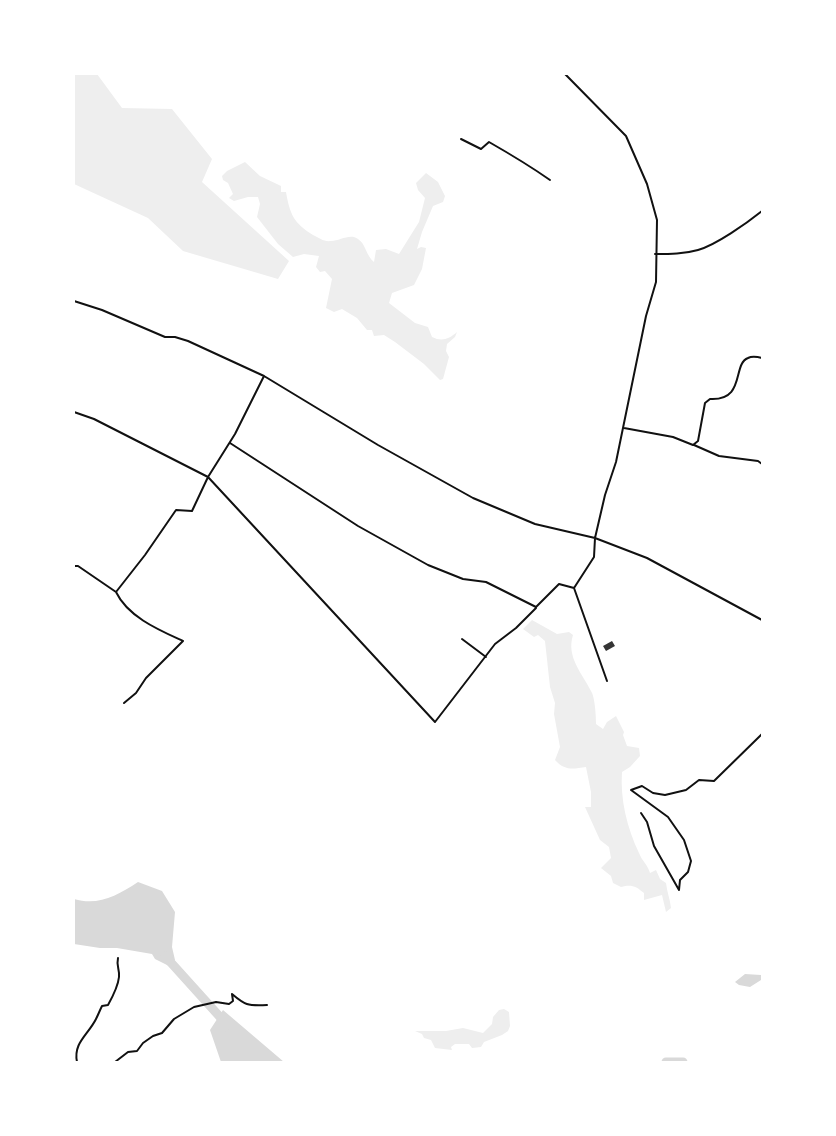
<!DOCTYPE html>
<html>
<head>
<meta charset="utf-8">
<style>
  body { margin:0 }
  #map { position:relative; width:836px; height:1136px; overflow:hidden; background:#fff; font-family:"Public Sans",sans-serif }
  canvas { display:block }
  .frame { position:absolute; inset:0; border:75px solid #fff; pointer-events:none }
</style>
</head>
<body>
<div id="map">
<canvas width="836" height="1136"></canvas>
<div class="frame"></div>
</div>
<script>
const ctx = document.querySelector('canvas').getContext('2d');
ctx.lineJoin = 'round';
function paint(path, color) { ctx.fillStyle = color; ctx.fill(path, 'evenodd'); }
function trace(path, color, width, dash) { ctx.strokeStyle = color; ctx.lineWidth = width; ctx.lineCap = dash ? 'butt' : 'round'; ctx.setLineDash(dash || []); ctx.stroke(path); }
const green = new Path2D(`
  M74 74H97L122 108 172 109 212 159 202 182 289 261 278 279 183 251 148 218 74 184Z
  M245 162 260 176 281 186V192H286C290 215 294 223 313 235 319 238 324 242 331 241 340 241 350 233 358 239 366 244 366 256 374 262L376 250 386 249 399 254 419 222 425 198 418 190 416 183 426 173 438 182 445 196 443 202 433 206 422 232 417 249 421 247 426 248 422 269 414 285 392 293 389 303 415 323 428 327 432 337C442 342 449 339 457 332L455 337 447 344 446 351 449 357 443 379 440 380 424 364 395 342 384 335 374 336 372 330H367L357 318 342 309 334 312 326 308 332 279 325 271 320 272 316 267 319 256 304 254 293 257 278 244 257 217 260 204 258 197H248L234 201 229 198 233 194 228 183 223 180 222 176 227 171Z
  M532 620 557 634 569 632 573 635C566 657 582 673 591 691 595 697 596 716 596 724L603 729 607 722 616 716 624 732 623 735 627 746 639 748 640 756 630 767 622 772C620 799 627 828 639 853 642 861 648 865 650 873L656 870 660 879 666 883C667 892 670 899 671 908L666 912 662 895 644 900V893C636 886 631 884 621 887L613 883 611 876 601 868 611 858 609 847 600 840 585 807H591V792L586 767C573 769 565 771 555 760L560 747 554 714 555 703 550 687 545 641 538 635 534 637 523 629Z
  M504 1009 509 1012 510 1026 508 1031 502 1035 484 1042 481 1047 472 1048 469 1044H455L451 1047 452 1050 435 1048 431 1040 424 1038 422 1034 415 1031H446L463 1028 483 1033 492 1024 493 1017 499 1010Z`);
const water = new Path2D(`
  M138 882 162 891 175 912 172 947 175 960 169 966 155 959 152 954 117 948H100L74 944V899C98 906 117 896 138 882Z
  M745 974 761 975V980L750 987 739 985 735 982Z
  M223 1010 284 1062H221L210 1030Z`);
const river = new Path2D(`
  M165 956 220 1017 225 1027
  M666 1062H683`);
const building = new Path2D(`
  M612 641 615 646 606 651 603 646Z`);
const minor = new Path2D(`
  M461 139 481 149 489 142C510 154 530 166 550 180
  M655 254C670 254 684 254 698 250 716 245 747 223 762 211
  M74 301 102 310 165 337H175L188 341 264 376 378 445 473 498 535 524 595 538 647 558 762 620
  M74 412 94 419 208 477 235 434 264 376
  M624 428 673 437 693 445 698 441 705 403 710 399C746 401 732 364 748 358 752 356 758 357 762 358
  M230 443 358 526 428 565 463 579 486 582 536 607 559 584 574 588 594 557 595 538 605 495 616 462 646 316 656 282 657 220 647 184 626 136 565 74
  M694 445 719 456 758 461 762 464
  M74 566H78L116 592 145 555 176 510 192 511 208 477 435 722 495 644 516 628 536 608
  M574 588 607 681
  M116 592C128 617 159 630 183 641L146 678 136 693 124 703
  M462 639 486 657
  M641 813 647 822 654 846 679 890
  M679 890 680 880 688 872 691 861 684 840 668 817 631 790 642 786 653 793 665 795 686 790 699 780 714 781 762 734
  M77 1062C73 1043 88 1035 96 1019 98 1015 100 1010 102 1006L108 1005C113 996 118 987 119 977 120 970 116 966 118 958
  M115 1062 128 1052 137 1051 143 1043 153 1036 162 1033 174 1019 194 1007 216 1002 229 1004 233 1001 232 994C245 1005 247 1006 267 1005`);
paint(green, '#eee');
paint(water, '#d9d9d9');
trace(river, '#d9d9d9', 9);
paint(building, '#353535');
trace(minor, '#111', 2);
</script>
</body>
</html>
